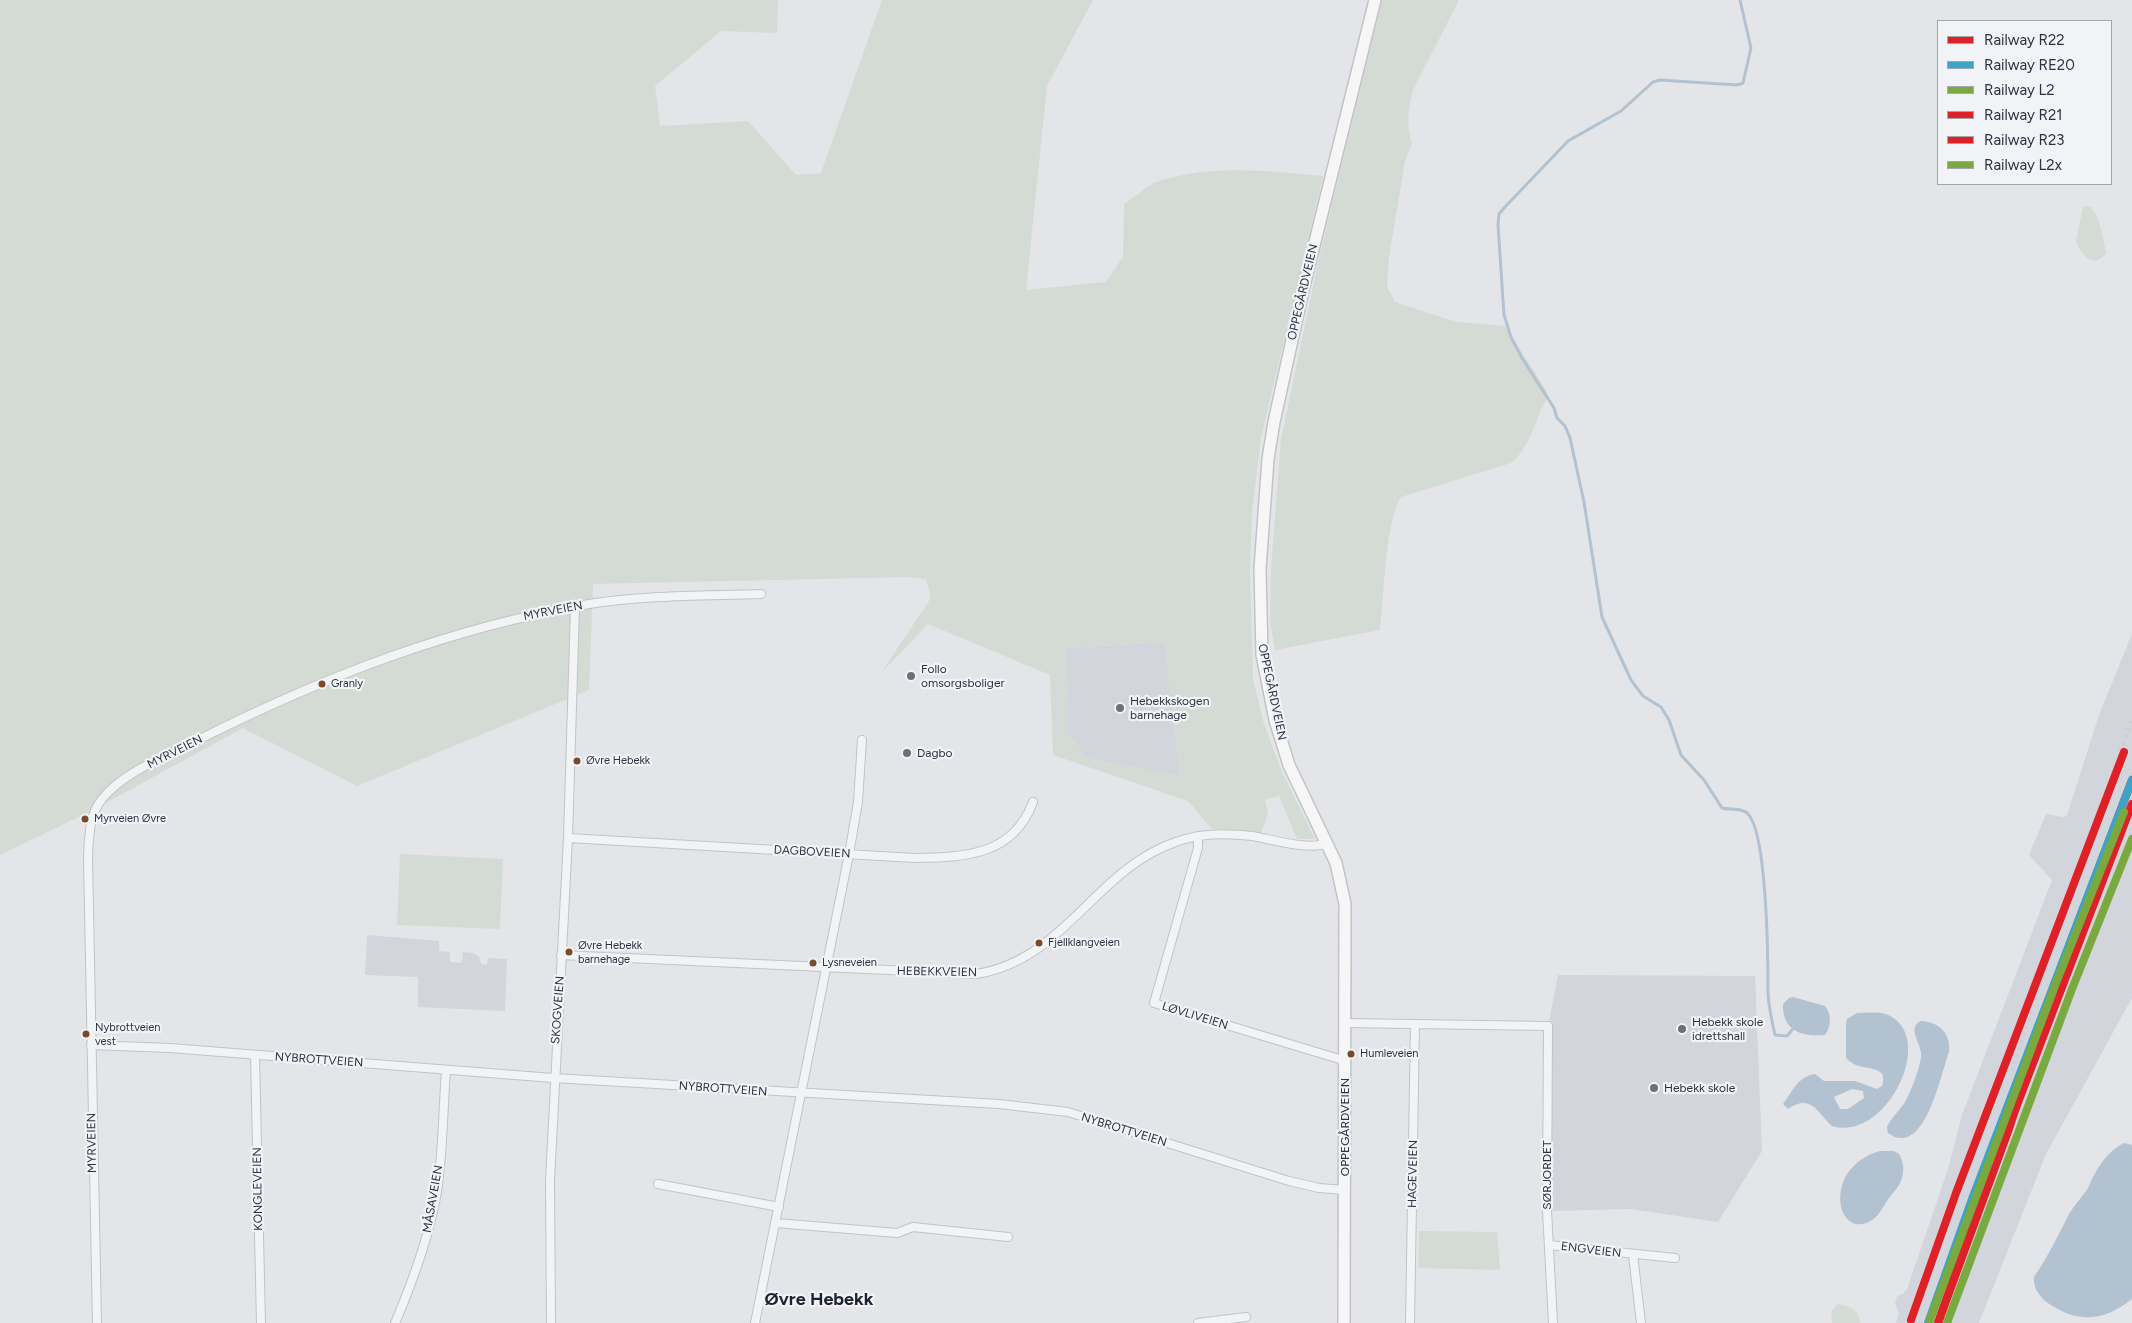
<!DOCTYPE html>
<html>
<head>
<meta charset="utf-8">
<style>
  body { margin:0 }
  #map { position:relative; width:2132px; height:1323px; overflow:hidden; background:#e3e5e8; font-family:Figtree,sans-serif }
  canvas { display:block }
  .legend { position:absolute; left:1937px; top:20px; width:175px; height:165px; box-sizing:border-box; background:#f1f3f7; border:1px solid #a2a6ae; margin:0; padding:6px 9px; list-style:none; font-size:15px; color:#2b3340 }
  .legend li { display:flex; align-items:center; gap:10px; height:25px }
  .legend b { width:25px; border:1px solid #a2a6ae }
</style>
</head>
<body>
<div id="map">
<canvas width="2132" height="1323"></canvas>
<ul class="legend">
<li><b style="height:6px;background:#df2027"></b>Railway R22</li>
<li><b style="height:6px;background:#3ea3c8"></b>Railway RE20</li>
<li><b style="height:6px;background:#79a93f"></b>Railway L2</li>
<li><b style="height:6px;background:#df2027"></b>Railway R21</li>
<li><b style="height:6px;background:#df2027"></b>Railway R23</li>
<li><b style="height:6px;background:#79a93f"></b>Railway L2x</li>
</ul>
</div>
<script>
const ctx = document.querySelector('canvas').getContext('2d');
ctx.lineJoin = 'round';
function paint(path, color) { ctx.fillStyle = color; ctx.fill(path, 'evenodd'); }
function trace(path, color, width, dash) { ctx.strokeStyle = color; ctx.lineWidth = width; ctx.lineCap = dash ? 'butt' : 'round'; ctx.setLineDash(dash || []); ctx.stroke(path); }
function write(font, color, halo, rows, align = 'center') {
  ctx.font = font + ' Figtree,sans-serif'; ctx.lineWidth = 4.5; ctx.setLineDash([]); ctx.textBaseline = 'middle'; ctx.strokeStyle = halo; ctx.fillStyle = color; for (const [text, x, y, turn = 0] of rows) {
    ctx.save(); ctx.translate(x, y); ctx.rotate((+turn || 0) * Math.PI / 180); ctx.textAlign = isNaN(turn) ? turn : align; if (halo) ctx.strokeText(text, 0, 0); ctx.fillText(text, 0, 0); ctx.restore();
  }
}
const built = new Path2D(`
  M2132 634V998L2046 1154 1979 1323H1896L1899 1313 1895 1304 1897 1296 1903 1294 1907 1289 1948 1169 1962 1115 2052 880 2029 855 2046 814 2063 817 2067 815 2099 715Z
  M1165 642 1180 776 1100 761 1084 755 1068 733 1065 648Z
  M367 935 439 941V951L450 952V962L462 963 463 952 473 953 479 957 481 964 487 965 488 958 507 959 505 1011 418 1007V977L365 975Z
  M1558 975 1755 976 1762 1151 1718 1222 1631 1209 1547 1211 1548 1026Z`);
const green = new Path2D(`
  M0 0H778L777 33 721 31 655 86 660 126 748 121 796 175 821 173 882 0H1093L1047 86 1026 290 1106 282 1123 257 1124 204C1135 197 1147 185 1159 181 1212 164 1269 171 1323 176L1261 438 1252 512 1250 569 1253 679 1264 724 1282 772 1315 839H1297L1279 796 1265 800 1268 814 1261 833 1212 829 1188 801 1053 755 1050 675 928 624 881 673 931 598 926 579 910 577 593 584 589 690 357 786 243 728 89 812 0 855ZM1165 642 1180 776 1100 761 1084 755 1068 733 1065 648Z
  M1382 0H1459L1413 90C1408 109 1406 125 1412 143L1405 161 1389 257 1387 286 1395 302 1456 322 1505 326 1546 390 1548 397C1534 419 1532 446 1511 463L1401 497C1385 521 1384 598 1380 630L1275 650 1270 623 1271 569 1281 439 1319 258Z
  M2086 206 2091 207C2101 220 2103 237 2106 253 2093 270 2082 256 2076 241L2083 207Z
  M400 854 503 859 500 929 397 925Z
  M1419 1231 1497 1232 1500 1270 1418 1268Z
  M1838 1304C1850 1306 1859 1309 1860 1323H1832L1831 1311Z`);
const water = new Path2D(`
  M1793 997 1825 1006C1832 1014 1831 1027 1825 1035 1802 1037 1782 1031 1783 1004L1789 998Z
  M1857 1013C1867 1013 1879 1011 1888 1015 1938 1037 1886 1143 1832 1126 1817 1112 1811 1093 1788 1109L1783 1104C1793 1091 1797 1077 1815 1074L1824 1081H1855L1877 1089 1882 1086C1889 1066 1868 1070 1856 1065 1853 1064 1849 1061 1846 1058V1023L1847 1019ZM1852 1089 1863 1091 1864 1098 1848 1109H1840L1834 1097Z
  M1921 1021C1940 1022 1951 1034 1949 1052 1941 1072 1925 1160 1888 1133L1887 1127C1891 1118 1899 1111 1905 1102 1912 1089 1918 1073 1921 1058 1924 1046 1905 1028 1921 1021Z
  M2124 1143 2132 1145V1299C2102 1323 2075 1323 2045 1301 2038 1294 2033 1287 2034 1277 2048 1256 2058 1236 2069 1214 2075 1204 2084 1195 2089 1186 2096 1169 2107 1151 2124 1143Z
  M1880 1151H1894L1899 1154C1907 1167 1903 1183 1893 1193 1885 1201 1881 1215 1872 1220 1837 1243 1820 1168 1880 1151Z`);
const stream = new Path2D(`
  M1740 0 1751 48 1743 83 1737 85 1660 80 1653 82 1621 111 1568 141 1504 208 1499 214 1498 225 1504 315 1511 337 1522 358 1554 408 1557 418 1565 426 1570 438 1584 502 1602 617 1631 680 1643 696 1661 707 1669 720 1681 755 1704 780 1722 808C1730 810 1743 808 1748 814 1767 833 1768 959 1768 990 1768 1005 1772 1021 1775 1035L1787 1036 1792 1030`);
const street = new Path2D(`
  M1198 836V848L1154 1003 1346 1061
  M568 838 915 858C965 857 1013 856 1033 802
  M561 955 976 974C1063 961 1095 871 1173 843 1199 833 1224 833 1252 836 1271 839 1309 851 1327 843
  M1346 1023 1548 1026 1547 1211 1553 1323
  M91 1045 170 1048 553 1078 999 1104 1068 1112 1289 1181 1319 1188 1345 1190
  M255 1056 261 1323
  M658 1184 779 1207
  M776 1223 897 1233 913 1227 1008 1237
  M1549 1245 1675 1258
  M1633 1255 1641 1323
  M97 1323 88 857C89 837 89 815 102 799 123 772 170 754 200 739 326 676 450 628 589 604 646 595 704 596 761 594
  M395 1323C413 1281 429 1237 437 1192 443 1152 443 1110 446 1070
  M551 1323 550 1180 568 838 575 607
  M755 1323 849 854 858 802 862 740
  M1198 1323 1246 1317
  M1410 1323 1415 1024`);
const secondary = new Path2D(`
  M1344 1323 1345 904 1336 863 1289 765 1275 720 1262 655 1260 569 1268 459 1274 422 1303 290 1375 0`);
const rail = new Path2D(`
  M2012 1071 2085 848 2132 720`);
const rail1 = new Path2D(`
  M1938 1323 2009 1129 2055 983 2132 780`);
const rail2 = new Path2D(`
  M1928 1323 1972 1199 2132 780`);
const rail3 = new Path2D(`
  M1947 1323 2072 989 2132 839`);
const rail4 = new Path2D(`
  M1911 1320 1956 1193 2124 752`);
const rail5 = new Path2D(`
  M1938 1323 1980 1202 2132 804`);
const rail6 = new Path2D(`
  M1930 1320 2056 983 2124 812`);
const markers = [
  [911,676,5,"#6b717b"],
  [322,684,4.5,"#7a4b2a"],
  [1120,708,5,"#6b717b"],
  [907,753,5,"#6b717b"],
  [577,761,4.5,"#7a4b2a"],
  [85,819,4.5,"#7a4b2a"],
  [1039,943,4.5,"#7a4b2a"],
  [569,952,4.5,"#7a4b2a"],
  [813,963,4.5,"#7a4b2a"],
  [1682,1029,5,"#6b717b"],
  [86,1034,4.5,"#7a4b2a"],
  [1351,1054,4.5,"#7a4b2a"],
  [1654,1088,5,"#6b717b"]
];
const busNames = [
  ["Granly",331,684],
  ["Øvre Hebekk",586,761],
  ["Myrveien Øvre",94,819],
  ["Fjellklangveien",1048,943],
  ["Øvre Hebekk",578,946],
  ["barnehage",578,960],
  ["Lysneveien",822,963],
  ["Nybrottveien",95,1028],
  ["vest",95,1042],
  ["Humleveien",1360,1054]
];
const streetNames = [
  ["OPPEGÅRDVEIEN",1303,292,-77],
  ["MYRVEIEN",553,611,-11],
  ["OPPEGÅRDVEIEN",1272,692,78],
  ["MYRVEIEN",175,752,-27],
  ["DAGBOVEIEN",812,852,3],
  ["HEBEKKVEIEN",937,972,1],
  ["SKOGVEIEN",558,1010,-86],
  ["LØVLIVEIEN",1195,1016,17],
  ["NYBROTTVEIEN",319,1060,4],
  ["NYBROTTVEIEN",723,1089,4],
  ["OPPEGÅRDVEIEN",1345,1127,-90],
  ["NYBROTTVEIEN",1124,1130,17],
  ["MYRVEIEN",92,1143,-91],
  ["HAGEVEIEN",1413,1174,-89],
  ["SØRJORDET",1547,1175,-90],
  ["KONGLEVEIEN",258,1189,-91],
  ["MÅSAVEIEN",433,1199,-80],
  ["ENGVEIEN",1591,1250,7]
];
const poiNames = [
  ["Follo",921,669],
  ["omsorgsboliger",921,683],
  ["Hebekkskogen",1130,701],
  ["barnehage",1130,715],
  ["Dagbo",917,753],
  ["Hebekk skole",1692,1022],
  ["idrettshall",1692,1036],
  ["Hebekk skole",1664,1088]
];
const districtNames = [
  ["Øvre Hebekk",819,1300]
];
paint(built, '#d2d5db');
paint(green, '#d4dbd4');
paint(water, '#b3c2d0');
trace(stream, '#b3c2d0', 3);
trace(street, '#c1c3c6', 10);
trace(secondary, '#c1c3c6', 14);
trace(street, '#f2f3f5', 8);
trace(secondary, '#f6f6f7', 11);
trace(rail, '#cccdcf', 3, [2.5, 5]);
trace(rail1, '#df2027', 8);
trace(rail2, '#3ea3c8', 8);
trace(rail3, '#79a93f', 8);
trace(rail4, '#df2027', 8);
trace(rail5, '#df2027', 8);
trace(rail6, '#79a93f', 8);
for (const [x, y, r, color] of markers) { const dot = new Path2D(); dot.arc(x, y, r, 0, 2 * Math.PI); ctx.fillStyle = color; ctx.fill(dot); trace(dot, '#f1f3f7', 2); }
write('11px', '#2b3340', '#f1f3f7', busNames, 'left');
write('12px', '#2b3340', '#f1f3f7', streetNames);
write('12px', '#2b3340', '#f1f3f7', poiNames, 'left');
write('bold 18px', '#1d2431', '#f1f3f7', districtNames);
</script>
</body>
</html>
